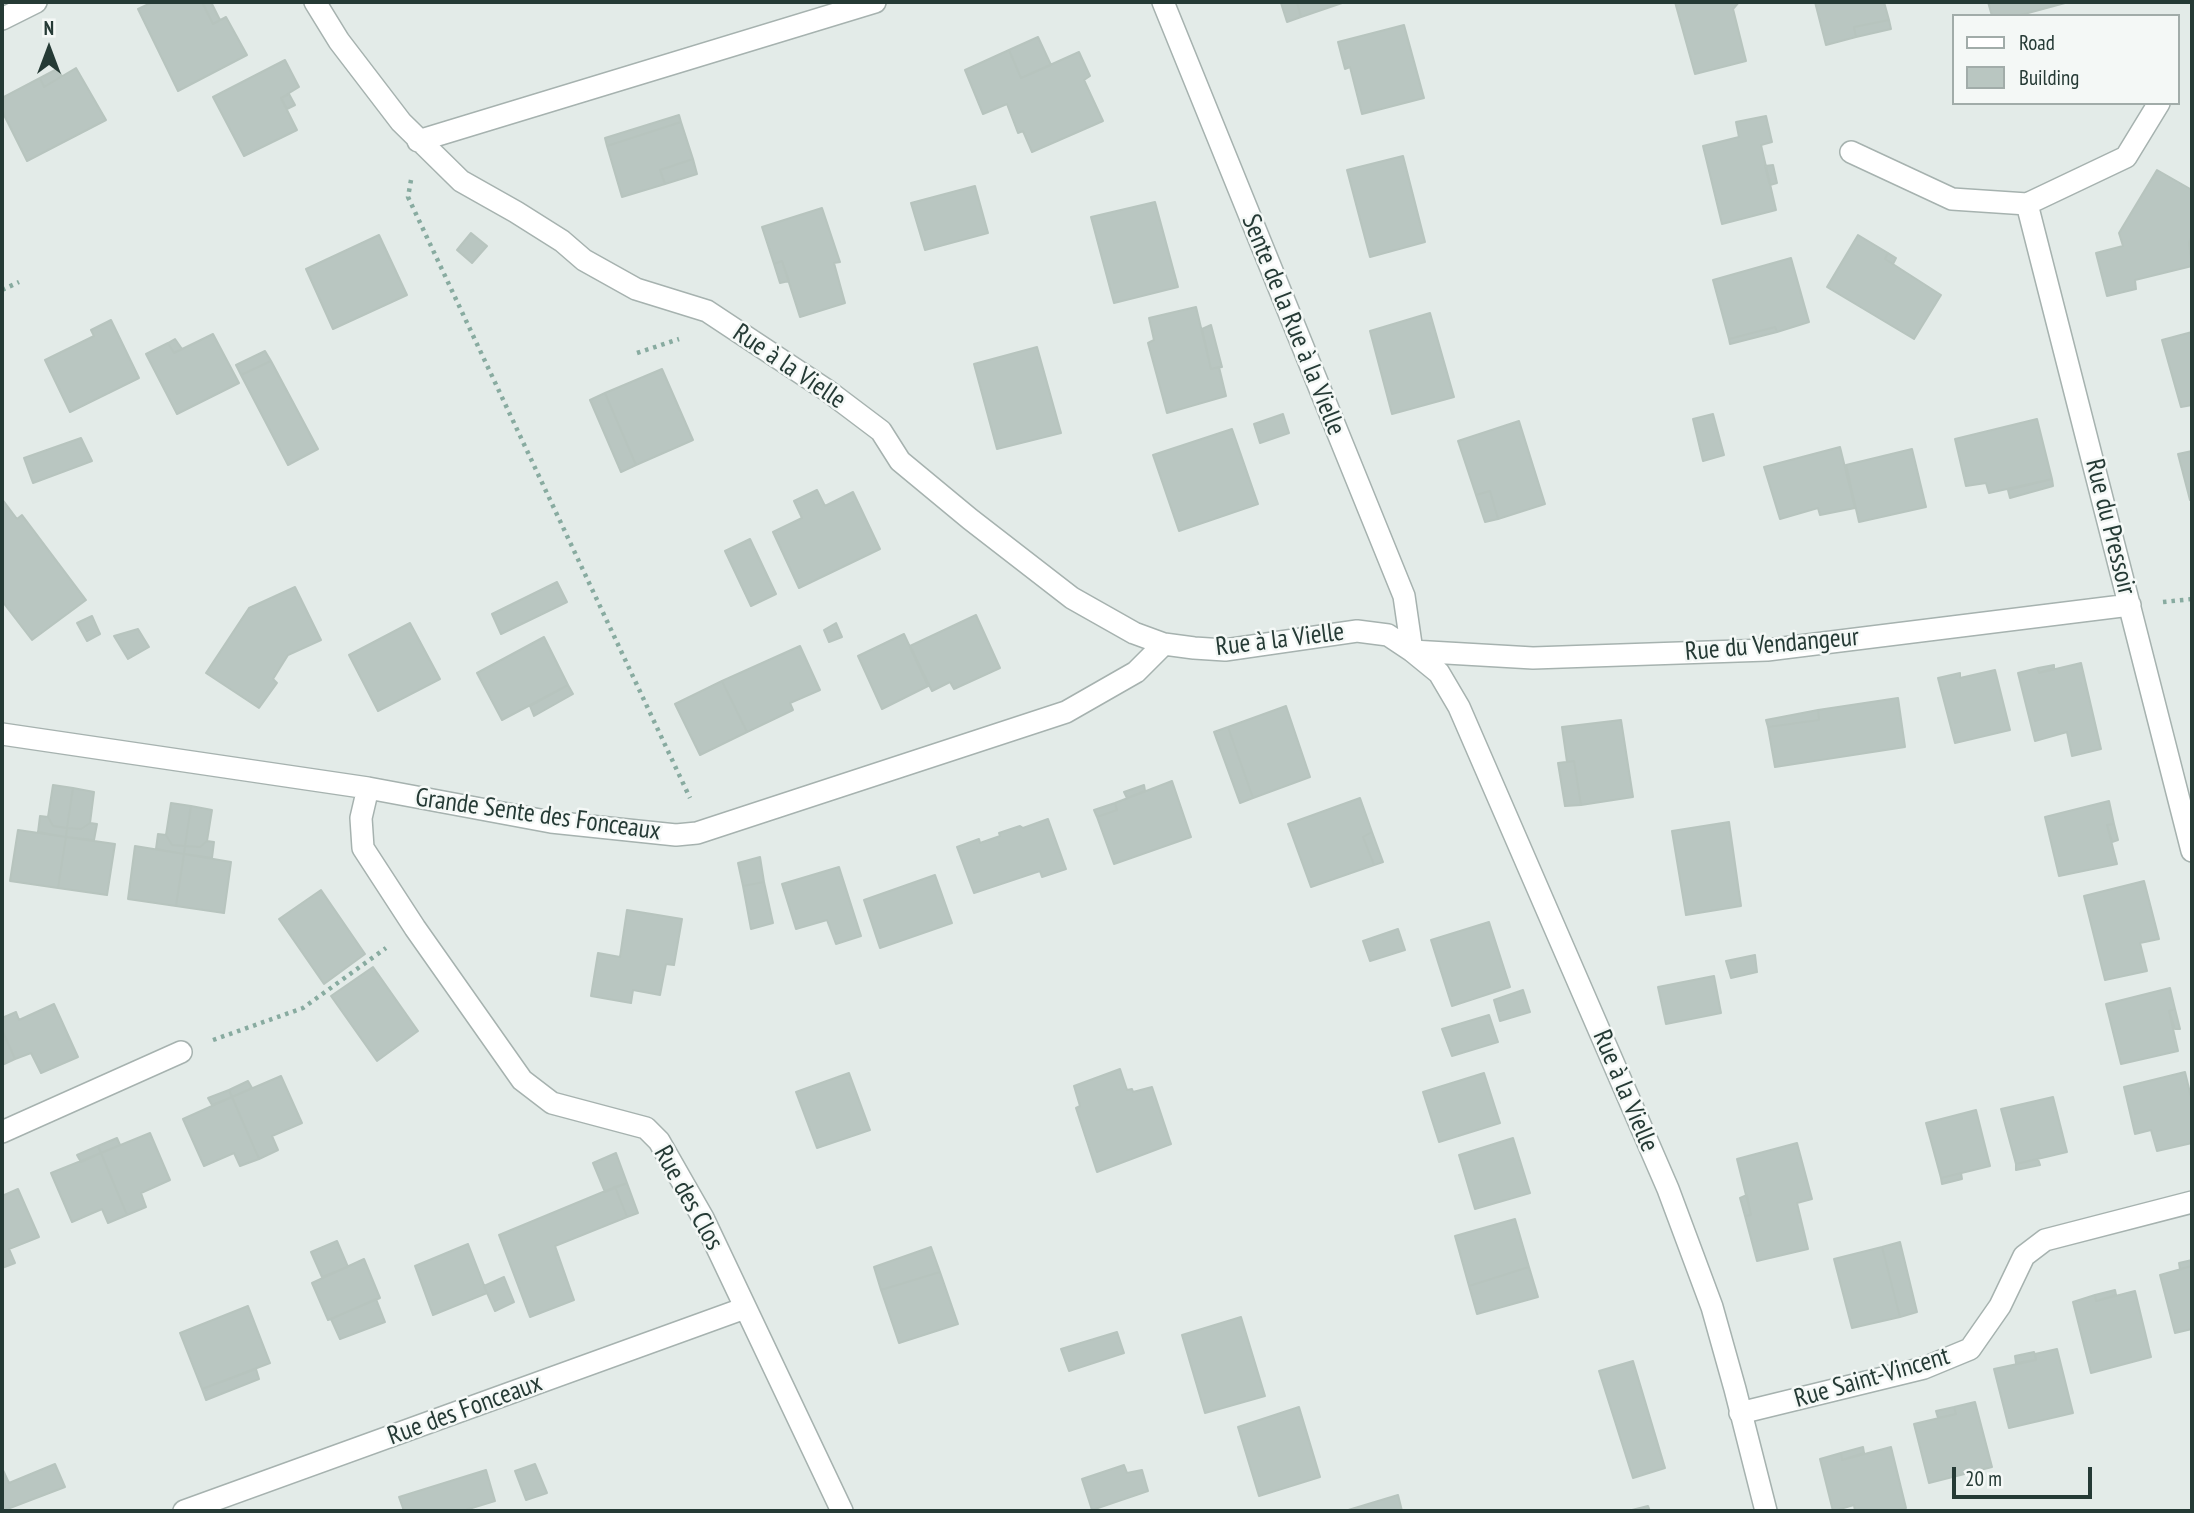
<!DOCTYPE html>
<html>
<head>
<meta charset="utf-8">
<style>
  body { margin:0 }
  #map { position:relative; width:2194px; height:1513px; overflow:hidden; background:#e3ebe8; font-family:"PT Sans Narrow",sans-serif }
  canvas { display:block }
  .frame { position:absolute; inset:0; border:4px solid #253a35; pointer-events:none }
  .legend { position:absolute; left:1952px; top:14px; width:228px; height:91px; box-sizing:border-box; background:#f4f8f6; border:2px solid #a1aca9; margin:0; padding:9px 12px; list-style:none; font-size:21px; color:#253a35 }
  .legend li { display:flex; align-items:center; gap:14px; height:35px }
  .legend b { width:35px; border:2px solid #a1aca9 }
  .north { position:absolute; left:14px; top:14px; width:70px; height:70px; -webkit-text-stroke:5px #f4f8f6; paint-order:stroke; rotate:0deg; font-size:19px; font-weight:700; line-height:28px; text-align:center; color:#253a35 }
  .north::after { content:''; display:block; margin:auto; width:24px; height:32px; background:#253a35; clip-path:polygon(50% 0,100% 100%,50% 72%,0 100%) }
  .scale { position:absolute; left:1952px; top:1467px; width:140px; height:32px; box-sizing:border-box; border:4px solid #253a35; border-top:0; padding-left:9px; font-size:21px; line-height:24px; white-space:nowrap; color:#253a35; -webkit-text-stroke:5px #f4f8f6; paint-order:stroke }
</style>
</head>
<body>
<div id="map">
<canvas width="2194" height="1513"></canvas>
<div class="frame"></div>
<ul class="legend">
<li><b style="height:9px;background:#fff"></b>Road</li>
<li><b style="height:19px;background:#b9c6c1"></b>Building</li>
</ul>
<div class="north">N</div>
<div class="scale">20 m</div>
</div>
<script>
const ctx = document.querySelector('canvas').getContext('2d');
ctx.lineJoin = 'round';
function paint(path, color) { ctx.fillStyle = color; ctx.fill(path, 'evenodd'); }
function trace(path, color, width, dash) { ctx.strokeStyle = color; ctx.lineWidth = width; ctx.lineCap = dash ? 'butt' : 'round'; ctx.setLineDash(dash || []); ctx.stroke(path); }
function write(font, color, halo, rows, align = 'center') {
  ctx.font = font + ' "PT Sans Narrow",sans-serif'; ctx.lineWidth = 5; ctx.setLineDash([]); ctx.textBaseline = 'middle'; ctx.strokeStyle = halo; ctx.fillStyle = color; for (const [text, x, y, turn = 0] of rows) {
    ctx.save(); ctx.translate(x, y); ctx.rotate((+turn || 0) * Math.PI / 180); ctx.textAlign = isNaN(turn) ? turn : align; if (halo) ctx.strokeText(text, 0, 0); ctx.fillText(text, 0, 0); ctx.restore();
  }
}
const building = new Path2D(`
  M153 2H202L213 24 226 17 247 55 178 91 138 9Z
  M202 2H211L220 20 213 24Z
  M1284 2H1297L1301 17 1287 22 1281 3Z
  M1297 2H1341L1342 3 1301 17Z
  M1675 2H1739L1733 9 1746 61 1695 74Z
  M1815 2H1884L1889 20 1854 27 1856 37 1826 45Z
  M1988 2H2065V3L2017 16H1992Z
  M1889 20 1891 29 1856 37 1854 27Z
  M1404 25 1424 98 1362 114 1350 67 1345 69 1338 42Z
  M1038 37 1051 65 1021 78 1009 50Z
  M1009 50 1021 78 1079 52 1090 76 1084 80 1103 121 1032 152 1023 131 1018 133 1007 104 983 114 965 70Z
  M285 60 299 87 281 98 297 130 244 156 213 97Z
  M76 68 106 120 27 161 2 111V98L40 78 44 87Z
  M57 69 62 76 44 87 40 78Z
  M289 94 295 105 287 109 281 98Z
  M679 115 681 122 607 146 605 138Z
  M1766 116 1772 142 1761 145 1776 210 1722 224 1703 146 1739 137 1736 122Z
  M681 122 693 159 660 170 665 184 622 197 607 146Z
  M1403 156 1425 242 1370 257 1347 170Z
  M693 159 697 174 665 184 660 170Z
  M1773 165 1777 183 1770 185 1765 166Z
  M2157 170 2192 190V237L2189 242 2192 266 2135 280 2136 289 2107 296 2096 253 2123 246 2119 233Z
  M975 186 988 233 925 250 911 203Z
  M1155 202 1178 287 1114 303 1091 217Z
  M822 208 840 262 834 263 845 303 800 317 782 261 774 264 762 227Z
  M471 233 487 246 472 263 457 250Z
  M379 235 407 295 333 329 306 269Z
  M1858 235 1888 253 1885 259 1941 295 1914 339 1827 287Z
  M1888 253 1896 258 1893 264 1885 259Z
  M1791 258 1809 322 1777 332 1775 327 1729 339 1713 280Z
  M782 261 789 281 780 283 774 264Z
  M1196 307 1211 369 1219 367 1226 396 1167 413 1148 343 1154 340 1149 318Z
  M1430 313 1454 397 1392 414 1370 331Z
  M111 320 139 378 70 412 45 360 94 336 91 330Z
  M1211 325 1222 367 1211 369 1202 329Z
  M1775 327 1777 332 1730 344 1729 339Z
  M2192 332V405L2181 407 2162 340Z
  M213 334 239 383 177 414 146 354 168 343 174 353Z
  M175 339 182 349 174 353 168 343Z
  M1037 347 1061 433 997 449 974 364Z
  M265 351 271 361 241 375 236 365Z
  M271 361 318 449 288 465 241 375Z
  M662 369 693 440 636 465 605 393Z
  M605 393 636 465 621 472 590 400Z
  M1283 414 1289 433 1260 443 1254 424Z
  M1713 414 1724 455 1703 461 1693 419Z
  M2037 419 2052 479 1989 493 1986 483 1966 486 1955 439Z
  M1519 421 1545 504 1498 519 1490 491 1476 495 1458 441Z
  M1232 429 1258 504 1179 531 1153 455Z
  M81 438 92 461 33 483 24 458Z
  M1840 447 1855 508 1820 515 1818 508 1780 519 1764 467Z
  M1912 449 1926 507 1859 522 1846 465Z
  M2192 451V499L2190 500 2178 454Z
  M2052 479 2053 486 2010 498 2008 490Z
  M817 490 825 506 853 492 880 549 799 588 773 532 802 518 794 501Z
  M1490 491 1498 519 1485 522 1476 495Z
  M2 499 17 519 22 515 86 600 32 640 2 601Z
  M750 539 776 594 751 606 725 551Z
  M557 582 567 602 501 634 492 614Z
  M295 587 321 640 288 655 273 679 277 683 259 708 206 673 249 608Z
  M976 615 1000 668 954 689 950 682 932 691 910 646Z
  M92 616 100 634 87 641 77 623Z
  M410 623 440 679 378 711 349 655Z
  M836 623 842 637 829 642 824 630Z
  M138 629 149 647 128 659 114 636Z
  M904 634 928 686 882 709 858 656Z
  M544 637 568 685 502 720 477 673Z
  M800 646 820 690 790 703 793 710 747 732 722 681Z
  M2081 663 2101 749 2072 756 2067 732 2035 741 2018 673 2038 668 2039 673Z
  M2054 665V668L2039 673 2038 668Z
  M1995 670 2010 730 1955 743 1938 678 1960 673V678Z
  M722 681 747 732 700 755 675 704Z
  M568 685 573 694 534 716 530 706Z
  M1898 698 1905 747 1775 767 1768 727 1819 720 1818 710Z
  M1286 706 1310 777 1253 798 1228 727Z
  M1818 710 1819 720 1768 727 1766 720Z
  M1621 720 1633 797 1581 805 1574 761 1567 762 1562 727Z
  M1228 727 1253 798 1240 803 1214 732Z
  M1574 761 1581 805 1565 806 1558 763Z
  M1172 781 1191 837 1114 864 1097 817 1117 810 1115 803Z
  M53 785 73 788 67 828 53 826 48 817Z
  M1144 785 1145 791 1127 798 1124 792Z
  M73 788 94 792 90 823 81 829 67 828Z
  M1360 798 1372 832 1363 837 1374 865 1311 887 1288 824Z
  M2109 801 2114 824 2107 825 2117 864 2059 876 2045 817Z
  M171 803 191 806 185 846 172 845 166 835Z
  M1115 803 1117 810 1097 817 1094 810Z
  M191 806 212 810 207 841 200 847 185 846Z
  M40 816 48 817 53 826 67 828 66 837 38 832Z
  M1048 819 1066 869 1042 877 1040 871 974 893 957 847 979 839 980 843 1000 836 999 833 1020 826 1023 828Z
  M1729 822 1741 906 1686 915 1672 831Z
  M90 823 97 824 94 840 66 837 67 828 81 829Z
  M2114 824 2118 840 2112 842 2107 825Z
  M18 830 66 837 58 888 10 881Z
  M1372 832 1383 862 1374 865 1363 837Z
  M158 834 166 835 172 845 185 846 184 854 156 849Z
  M66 837 115 844 107 895 58 888Z
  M207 841 214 842 212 858 184 854 185 846 200 847Z
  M135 846 184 854 176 906 128 899Z
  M184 854 231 862 224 913 176 906Z
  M760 857 764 882 743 886 738 863Z
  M839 867 861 936 836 944 827 920 796 929 782 884Z
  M935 875 952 923 880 948 864 900Z
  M2144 881 2159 939 2140 943 2147 971 2105 980 2084 896Z
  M764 882 773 923 751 929 743 886Z
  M321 890 365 954 324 984 279 919Z
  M627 910 682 919 674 965 666 964 660 995 633 990 631 1003 591 996 598 953 620 957Z
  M1489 922 1510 987 1452 1006 1431 940Z
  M1398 929 1405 950 1370 961 1363 941Z
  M1755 955 1757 972 1731 978 1726 961Z
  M373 967 418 1031 377 1061 331 996Z
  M1714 976 1721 1013 1666 1024 1658 987Z
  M2170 988 2175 1009 2169 1011 2178 1051 2121 1064 2106 1004Z
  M1523 990 1530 1012 1500 1021 1494 1000Z
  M54 1004 78 1057 41 1073 31 1053 15 1059 2 1030V1018L16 1012 19 1020Z
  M2175 1009 2180 1029H2175L2169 1011Z
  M1489 1015 1498 1042 1452 1056 1442 1029Z
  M2 1030 15 1059 2 1065Z
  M1120 1069 1127 1090 1132 1089 1133 1092 1152 1087 1171 1144 1097 1172 1076 1108 1080 1106 1074 1086Z
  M2185 1072 2192 1101V1143L2157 1151 2151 1130 2135 1134 2124 1087Z
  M849 1073 870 1130 817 1148 796 1092Z
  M1484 1073 1500 1123 1439 1142 1423 1092Z
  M281 1076 302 1123 272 1136 278 1150 259 1159 232 1097Z
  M248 1081 252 1088 232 1097 229 1090Z
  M229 1090 232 1097 212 1105 208 1098Z
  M232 1097 259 1159 240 1166 234 1153 204 1166 183 1119Z
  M2053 1097 2067 1152 2016 1164 2001 1109Z
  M1976 1110 1990 1166 1941 1178 1926 1123Z
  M150 1133 170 1180 141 1193 146 1207 127 1215 101 1153Z
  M117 1138 120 1145 101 1153 98 1146Z
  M1513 1138 1530 1193 1475 1209 1459 1155Z
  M1797 1143 1812 1199 1797 1203 1808 1249 1757 1261 1745 1216 1751 1215 1737 1159Z
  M98 1146 101 1153 81 1162 77 1155Z
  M101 1153 127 1215 108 1223 102 1209 72 1222 51 1173Z
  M616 1153 627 1183 605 1192 593 1163Z
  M2038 1159 2040 1165 2016 1170V1164Z
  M1961 1173 1962 1179 1942 1184 1941 1178Z
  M627 1183 638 1213 627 1217 615 1187Z
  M615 1187 627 1217 555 1246 574 1300 530 1317 499 1235Z
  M18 1189 39 1237 9 1249 15 1263 2 1268V1196Z
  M1747 1195 1751 1215 1745 1216 1740 1198Z
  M1515 1219 1529 1267 1469 1286 1455 1236Z
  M337 1241 348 1267 322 1277 311 1252Z
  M1900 1242 1917 1312 1900 1317 1882 1247Z
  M468 1244 487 1293 433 1315 415 1266Z
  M931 1247 940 1272 881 1290 874 1267Z
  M1882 1247 1900 1317 1852 1328 1834 1259Z
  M364 1259 380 1298 328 1320 312 1283Z
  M2192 1260V1266L2180 1269 2179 1263Z
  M2192 1266V1329L2175 1333 2160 1275Z
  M1529 1267 1538 1297 1477 1314 1469 1286Z
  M940 1272 958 1324 899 1343 881 1290Z
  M504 1277 514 1302 495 1311 484 1286Z
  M2115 1290 2116 1295 2096 1301 2095 1295Z
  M2135 1291 2151 1357 2091 1373 2073 1302 2095 1295 2096 1301Z
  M376 1299 385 1322 340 1339 331 1319Z
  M248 1306 270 1363 202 1389 180 1333Z
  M1241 1317 1265 1396 1205 1413 1182 1335Z
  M1117 1332 1124 1353 1069 1371 1061 1349Z
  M2057 1349 2073 1413 2009 1428 1994 1369 2036 1360 2035 1354Z
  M2034 1352 2036 1360 2016 1363 2015 1356Z
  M1633 1361 1665 1468 1633 1478 1599 1371Z
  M256 1369 259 1379 206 1400 202 1389Z
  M1975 1402 1992 1467 1929 1483 1914 1424 1956 1414 1954 1407Z
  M1299 1407 1320 1477 1259 1496 1238 1427Z
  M1954 1407 1956 1414 1938 1418 1936 1411Z
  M1863 1447 1864 1453 1842 1460 1841 1453Z
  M1891 1447 1906 1508 1894 1511H1855L1854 1505 1833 1511 1820 1459 1841 1453 1842 1460Z
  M55 1464 65 1487 2 1511V1468L9 1483Z
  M535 1464 547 1493 526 1500 515 1471Z
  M1124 1465 1127 1473 1142 1470 1148 1491 1092 1510 1082 1479Z
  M486 1470 495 1501 462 1511H404L399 1497Z
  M1398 1495 1402 1511H1345Z
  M1648 1506 1650 1511H1628Z`);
const path = new Path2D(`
  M411 180 408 197 690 798
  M2 290 19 282
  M637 353 679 339
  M2163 602 2192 599
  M213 1040 303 1008 386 948`);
const service = new Path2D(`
  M2 19 36 2`);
const minor = new Path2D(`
  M315 2 339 41 401 122 461 181 516 212 562 241 584 260 636 289 707 311 828 391 881 431 900 461 970 519 1072 598 1134 633 1164 644 1194 648 1225 650 1357 631 1388 635 1412 651 1439 673 1459 707 1668 1189 1712 1307 1735 1389 1766 1511
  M1163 2 1404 596 1412 651 1533 658 1767 650 2130 605
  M418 141 875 2
  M1851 152 1952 199 2027 204 2126 157 2159 103
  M2027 204 2192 851
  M2 734 368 788 551 822 676 835 697 833 1066 712 1136 672 1164 644
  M368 788 361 818 363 848 415 928 522 1080 552 1103 646 1128 659 1141 703 1218 842 1511
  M2 1132 181 1052
  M1740 1413 1924 1368 1970 1349 2000 1306 2024 1256 2045 1240 2192 1202
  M184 1511 745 1308`);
const streetNames = [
  ["Sente de la Rue à la Vielle",1293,325,68],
  ["Rue à la Vielle",789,367,34],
  ["Rue du Pressoir",2110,527,76],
  ["Rue à la Vielle",1280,640,-7],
  ["Rue du Vendangeur",1772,645,-5],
  ["Grande Sente des Fonceaux",538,815,8],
  ["Rue à la Vielle",1625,1091,67],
  ["Rue des Clos",688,1198,61],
  ["Rue Saint-Vincent",1872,1378,-16],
  ["Rue des Fonceaux",465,1410,-20]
];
paint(building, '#b9c6c1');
trace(building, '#b7c4be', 2);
trace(service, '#a6b2af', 24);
trace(minor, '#a6b2af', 24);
trace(path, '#88aba0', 4.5, [3.5, 5]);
trace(service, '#fff', 21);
trace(minor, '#fff', 21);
write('26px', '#253a35', '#f4f8f6', streetNames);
</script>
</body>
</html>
